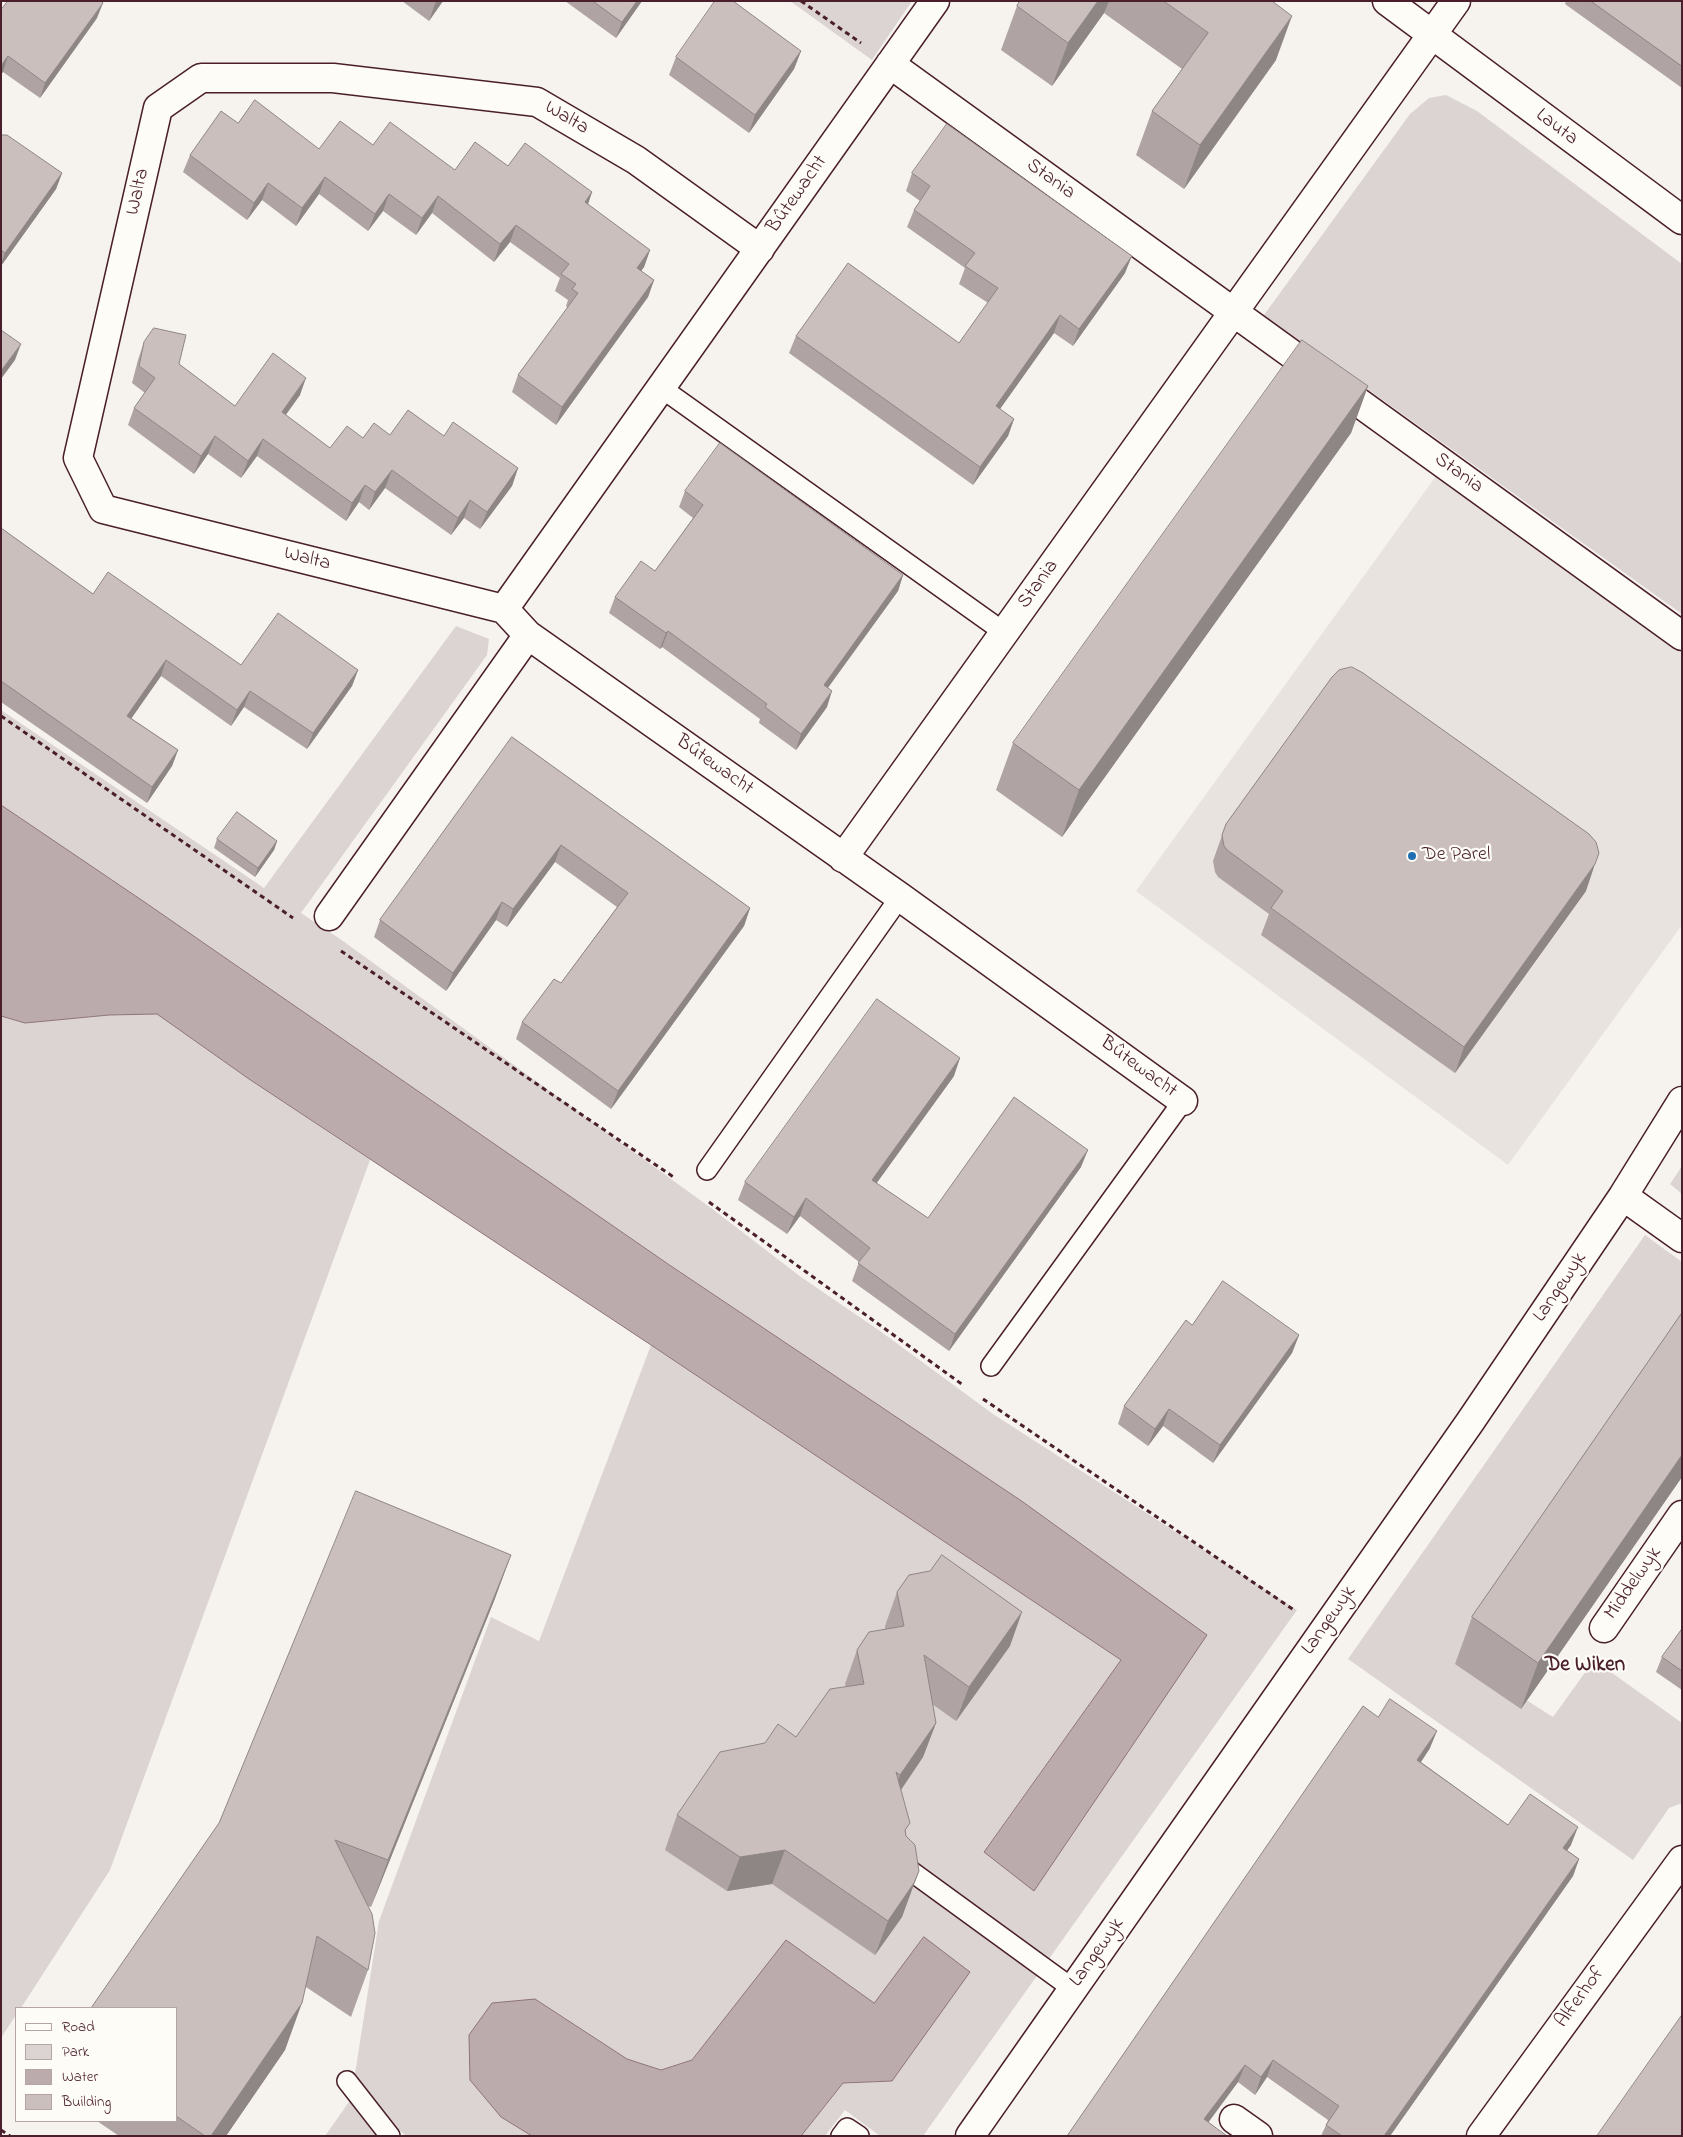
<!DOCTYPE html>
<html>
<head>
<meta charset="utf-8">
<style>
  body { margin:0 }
  #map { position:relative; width:1683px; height:2137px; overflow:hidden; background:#f6f3ef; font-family:"Indie Flower",sans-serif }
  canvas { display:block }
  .frame { position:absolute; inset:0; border:2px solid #4a1f2b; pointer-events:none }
  .legend { position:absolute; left:15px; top:2007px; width:162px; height:115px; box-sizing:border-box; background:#fdfcf7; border:1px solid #b5a4a5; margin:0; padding:6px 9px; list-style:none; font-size:15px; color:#4a1f2b }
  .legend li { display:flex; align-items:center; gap:10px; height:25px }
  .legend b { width:25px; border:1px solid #b5a4a5 }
</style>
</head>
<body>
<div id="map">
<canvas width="1683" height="2137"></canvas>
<div class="frame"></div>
<ul class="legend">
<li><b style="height:6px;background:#fdfcf7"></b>Road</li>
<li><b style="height:14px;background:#dcd4d2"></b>Park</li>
<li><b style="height:14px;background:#bbabac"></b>Water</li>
<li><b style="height:14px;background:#cbbfbe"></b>Building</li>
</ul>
</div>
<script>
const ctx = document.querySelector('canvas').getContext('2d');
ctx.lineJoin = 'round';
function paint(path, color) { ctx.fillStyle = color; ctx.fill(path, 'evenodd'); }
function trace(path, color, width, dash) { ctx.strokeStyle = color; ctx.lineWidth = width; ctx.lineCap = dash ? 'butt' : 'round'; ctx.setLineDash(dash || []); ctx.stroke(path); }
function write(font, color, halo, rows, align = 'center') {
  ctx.font = font + ' "Indie Flower",sans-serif'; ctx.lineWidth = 4.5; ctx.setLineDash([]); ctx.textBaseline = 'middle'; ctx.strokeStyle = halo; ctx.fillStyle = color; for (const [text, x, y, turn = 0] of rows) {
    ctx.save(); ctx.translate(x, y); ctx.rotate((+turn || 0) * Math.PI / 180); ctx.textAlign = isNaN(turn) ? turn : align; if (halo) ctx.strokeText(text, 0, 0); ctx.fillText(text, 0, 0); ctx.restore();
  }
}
const built = new Path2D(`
  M1436 476 1682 654V925L1508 1165 1136 891Z`);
const green = new Path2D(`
  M790 1H912L872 60Z
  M1446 95 1477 111 1682 264V614L1264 315 1410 114 1429 98Z
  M456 626 489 639 487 655 301 913 343 941 711 1208 801 1277 880 1331 993 1414 1297 1610 923 2136H880L845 2110 825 2136H801L843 2083 892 2081 874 2003 786 1941 692 2060 661 2070 627 2059 535 1999 501 2117 532 2136H407L400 2131 396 2136H325L351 2099 379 1921 491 1617 539 1641 651 1345 1121 1660 984 1851 1206 1635 1023 1502 668 1264 143 901 1 805V710L264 888Z
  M157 1014 249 1079 370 1160 110 1870 21 2008H16V2015L1 2038V1016L25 1023 109 1015Z
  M1682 1166V1194L1670 1184Z
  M1645 1235 1682 1262V1371L1476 1668 1553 1717 1594 1660 1682 1723V1803L1669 1808 1633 1860 1348 1659Z`);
const water = new Path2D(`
  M1 805 143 901 668 1264 1023 1502 1207 1635 1034 1891 984 1852 1121 1660 651 1345 249 1079 157 1014 109 1015 25 1023 1 1016Z
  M924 1937 970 1972 892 2081 843 2083 801 2136H532L501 2117 470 2080 469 2035 492 2003 535 1999 627 2059 661 2070 692 2060 786 1940 874 2003Z`);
const path = new Path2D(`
  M801 1 861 43
  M1 716 293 918
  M341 951 675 1178
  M709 1202 963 1385
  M983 1399 1294 1610
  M1 2130 10 2136`);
const service = new Path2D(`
  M660 387 1005 633
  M707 1170 900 897
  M991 1366 1183 1101
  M904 1866 1073 1989
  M347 2081 390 2136
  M841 2136 847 2128 859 2136`);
const minor = new Path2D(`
  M935 1 504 609 528 635 900 897 1183 1101
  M1387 1 1682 220
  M890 64 1682 636
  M504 609 103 509 78 458 158 108 201 78H333L537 102 636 160 760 249
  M843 858 1456 1
  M329 916 528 635
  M1623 1196 1682 1238
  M1604 1628 1682 1515
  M1234 2119 1258 2136
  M970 2136 1470 1422 1623 1196 1682 1101
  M1481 2136 1682 1860`);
const wall = new Path2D(`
  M402 1H443L429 21Z
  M565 1H642L616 38Z
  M1020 1H1272L1276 60 1184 189 1136 155 1152 111 1182 69 1104 13 1052 86 1001 50 1017 6Z
  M1566 1H1682V88L1565 4Z
  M1 10 97 18 40 98 3 72 1 74Z
  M801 51 794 69 749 133 669 75 676 57Z
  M238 123 319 149 373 145 455 170 508 166 592 192 588 205 650 250 644 267 641 271 654 280 648 297 556 425 512 392 518 375 568 308 566 306 568 300 555 291 560 278 510 242 494 262 432 213 416 235 383 211 368 231 319 194 296 226 262 200 247 220 183 172 190 155Z
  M1 135 62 173 56 189 1 266Z
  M912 173 1125 273 1073 346 1054 333 1000 409 1014 419 1008 436 973 485 789 353 796 336 959 343 988 303 959 284 965 268 907 227 914 210 920 201 906 191Z
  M144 342 179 364 235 406 300 395 286 415 330 448 363 438 390 435 444 436 518 468 512 486 480 529 464 518 451 535 385 488 369 510 359 502 346 521 257 456 241 478 208 454 194 474 128 425 134 408 145 393 132 383 138 360Z
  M1368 386 1351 433 1062 837 996 790 1013 743Z
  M685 491 903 575 898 591 828 688 827 707 796 750 759 723 760 719 662 647 660 649 609 613 615 597 655 571 693 518 679 507Z
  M1 528 93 594 241 665 358 670 352 686 307 749 244 707 231 726 161 676 131 718 178 750 172 766 147 803 1 702Z
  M512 737 750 908 744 926 611 1109 516 1039 522 1022 561 983 617 907 555 862 507 927 496 920 446 991 374 937 380 920Z
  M1226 824 1586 891 1455 1073 1261 935 1269 914 1218 877 1215 872 1213 861Z
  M217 839 277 841 274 850 255 877 214 848Z
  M954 1076 876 1183 928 1218 1081 1167 949 1351 852 1281 859 1262 800 1216 787 1234 738 1200 745 1182Z
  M1682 1313V1477L1521 1709 1455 1664 1472 1617Z
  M1192 1325 1299 1335 1292 1353 1213 1463 1163 1426 1148 1446 1118 1424 1124 1406Z
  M511 1555 494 1601 371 1907 368 1906V1970L351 2017 306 1987 285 2050 226 2136H119L97 2121H176V2008Z
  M897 1592 1010 1646 956 1721 932 1704 936 1723 923 1757 901 1790 906 1834V1905L902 1917 875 1955 772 1884 727 1891 665 1850 677 1815 796 1737 846 1687 845 1684 857 1650 885 1629V1626Z
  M1682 1629V1690L1656 1672 1662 1657Z
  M1378 1717 1430 1748 1421 1762 1508 1825 1571 1845 1567 1850 1579 1859 1573 1876 1390 2136H1321L1326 2125 1328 2120 1267 2077 1255 2095 1238 2082 1208 2123 1067 2136Z`);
const shadedWall = new Path2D(`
  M437 1H443L429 21 435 4Z
  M637 1H642L616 38 622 22Z
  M1098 1H1109L1104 13 1052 86 1068 43Z
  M103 3 97 18 40 98 45 83Z
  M1292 16 1276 60 1184 189 1200 145Z
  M801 51 794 69 749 133 755 115Z
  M8 56 3 72 1 74V66Z
  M62 173 56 189 1 266V264L5 253Z
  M325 177 319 194 296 226 302 208Z
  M268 183 262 200 247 220 254 203Z
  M592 192 586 209 585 202Z
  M389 194 383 211 368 231 375 214Z
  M438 196 432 213 416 235 422 218Z
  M516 225 510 242 494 262 500 244Z
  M650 250 644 267 631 285 637 268Z
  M1132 256 1125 273 1073 346 1079 329Z
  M654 280 648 297 556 425 562 407Z
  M1060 315 1054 333 990 423 996 406Z
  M21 344 15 360 1 379V371Z
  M306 378 300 395 275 429 282 412Z
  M1368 386 1351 433 1062 837 1079 790Z
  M1014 419 1008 436 973 485 980 467Z
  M215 436 208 454 194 474 201 456Z
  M263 439 257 456 241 478 248 461Z
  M518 468 512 486 480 529 487 512Z
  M392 470 385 488 369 510 375 492Z
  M365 485 359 502 346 521 352 503Z
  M470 500 464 518 451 535 458 518Z
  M903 575 898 591 818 701 824 685Z
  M668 631 662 647 660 649 666 633Z
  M166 660 161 676 122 732 127 716Z
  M358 670 352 686 307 749 313 733Z
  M250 691 244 707 231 726 237 710Z
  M832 691 827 707 796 750 801 734Z
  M178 750 172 766 147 803 152 787Z
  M277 841 274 850 255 877 258 868Z
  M561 845 555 862 507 927 513 909Z
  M1595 864 1586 891 1455 1073 1464 1047Z
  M502 902 496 920 446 991 453 973Z
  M750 908 744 926 611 1109 618 1091Z
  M960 1058 954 1076 866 1198 872 1180Z
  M1088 1150 1081 1167 949 1351 955 1334Z
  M806 1198 800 1216 787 1234 794 1217Z
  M1299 1335 1292 1353 1213 1463 1220 1445Z
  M1169 1409 1163 1426 1148 1446 1155 1429Z
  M1682 1455V1477L1521 1709 1538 1663Z
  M511 1555 494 1601 371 1907 388 1860Z
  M1022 1612 1010 1646 956 1721 969 1687Z
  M936 1723 923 1757 888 1809 900 1775Z
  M1437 1731 1430 1748 1411 1777 1417 1760Z
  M1578 1827 1571 1845 1557 1865 1563 1848Z
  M785 1850 772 1884 727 1891 740 1857Z
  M1579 1859 1573 1876 1390 2136H1384Z
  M919 1871 902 1917 875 1955 888 1921Z
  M302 2003 285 2050 226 2136H211Z
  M1273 2060 1267 2077 1255 2095 1261 2077Z
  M1245 2065 1238 2082 1198 2136 1204 2119Z`);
const building = new Path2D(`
  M8 1H101L103 3 45 83 8 56 1 66V10Z
  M593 1H637L622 22Z
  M715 1H733L801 51 755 115 676 57Z
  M1020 1H1098L1068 43 1017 6Z
  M1164 1H1272L1292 16 1200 145 1152 111 1208 33Z
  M1591 1H1682V66Z
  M255 100 319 149 340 121 373 145 390 122 455 170 475 142 508 166 525 143 592 192 585 202 650 250 637 268 654 280 562 407 518 375 578 293 572 289 576 284 561 274 569 264 516 225 500 244 438 196 422 218 389 194 375 214 325 177 302 208 268 183 254 203 190 155 221 111 238 123Z
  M947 124 1132 256 1079 329 1060 315 996 406 1014 419 980 467 796 336 848 263 959 343 998 288 965 266 975 253 914 210 930 186 912 173Z
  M1 135H7L62 173 5 253 1 250Z
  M154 328 186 335 179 364 235 406 273 353 306 378 282 412 330 448 347 426 363 438 374 423 390 435 408 410 444 436 453 422 518 468 487 512 470 500 458 518 392 470 375 492 365 485 352 503 263 439 248 461 215 436 201 456 134 408 155 378 139 366 144 342Z
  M1 330 21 344 1 371Z
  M1302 340 1368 386 1079 790 1013 743Z
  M720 443 903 575 824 685 832 691 801 734 765 707 767 704 668 631 666 633 615 597 641 561 655 571 703 505 685 491Z
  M1 528 93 594 108 572 241 665 278 613 358 670 313 733 250 691 237 710 166 660 127 716 178 750 152 787 1 681Z
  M1352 667 1363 673 1589 834 1596 842 1599 853 1595 864 1464 1047 1271 908 1283 891 1227 850 1224 846 1222 835 1226 824 1332 677 1339 670Z
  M512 737 750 908 618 1091 522 1022 554 979 561 983 628 893 561 845 513 909 502 902 453 973 380 920Z
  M237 812 277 841 258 868 217 839Z
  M877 999 960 1058 872 1180 928 1218 1014 1097 1088 1150 955 1334 858 1263 870 1248 806 1198 794 1217 745 1182Z
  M1223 1281 1299 1335 1220 1445 1169 1409 1155 1429 1124 1406 1186 1320 1192 1325Z
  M1682 1313V1455L1538 1663 1472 1617Z
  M356 1491 511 1555 388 1860 335 1840 372 1914 375 1933 368 1970 317 1936 302 2003 211 2136H205L176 2116V2008H91L219 1823Z
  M942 1555 1022 1612 969 1687 924 1655 936 1723 900 1775 896 1772 910 1823 905 1830 906 1836 915 1845 919 1871 914 1883 888 1921 785 1850 740 1857 677 1815 720 1752 765 1743 778 1724 796 1737 830 1689 864 1684 857 1650 869 1632 904 1626 897 1592 909 1575 930 1571Z
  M1682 1629V1671L1662 1657Z
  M1390 1699 1437 1731 1417 1760 1508 1825 1530 1794 1578 1827 1563 1848 1579 1859 1384 2136H1342L1326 2125 1339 2106 1273 2060 1261 2077 1245 2065 1204 2119 1227 2136H1067L1363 1706 1378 1717Z
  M1682 2015V2136H1597Z`);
const markers = [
  [1412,856,5,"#1f6fb2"]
];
const streetNames = [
  ["Walta",566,119,30],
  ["Lauta",1556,128,37],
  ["Stania",1050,180,36],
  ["Walta",139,192,-77],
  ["Bûtewacht",798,195,-55],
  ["Stania",1458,474,36],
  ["Walta",307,560,14],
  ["Stania",1039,585,-54],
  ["Bûtewacht",714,766,35],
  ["Bûtewacht",1138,1068,36],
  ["Langewyk",1561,1288,-56],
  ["Middelwyk",1634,1584,-55],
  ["Langewyk",1330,1621,-55],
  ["Langewyk",1098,1953,-55],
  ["Alferhof",1581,1998,-54]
];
const poiNames = [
  ["De Parel",1422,856]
];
const neighbourhoodNames = [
  ["De Wiken",1585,1667]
];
paint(built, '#e9e3e0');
paint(green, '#dcd4d2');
paint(water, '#bbabac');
trace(water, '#8e7378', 1);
trace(service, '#4a1f2b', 22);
trace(minor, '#4a1f2b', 31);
trace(path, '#4a1f2b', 3, [5, 4]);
trace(service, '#fdfcf7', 19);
trace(minor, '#fdfcf7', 28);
paint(wall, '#afa4a3');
paint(shadedWall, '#8e8685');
paint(building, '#cbbfbe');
trace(building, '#8e8685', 1);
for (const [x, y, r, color] of markers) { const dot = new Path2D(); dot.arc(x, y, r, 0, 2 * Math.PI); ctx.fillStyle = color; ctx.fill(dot); trace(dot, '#fdfcf7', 2); }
write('20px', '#4a1f2b', '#fdfcf7', streetNames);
write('20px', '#4a1f2b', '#fdfcf7', poiNames, 'left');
write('bold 21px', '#4a1f2b', '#fdfcf7', neighbourhoodNames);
</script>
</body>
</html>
